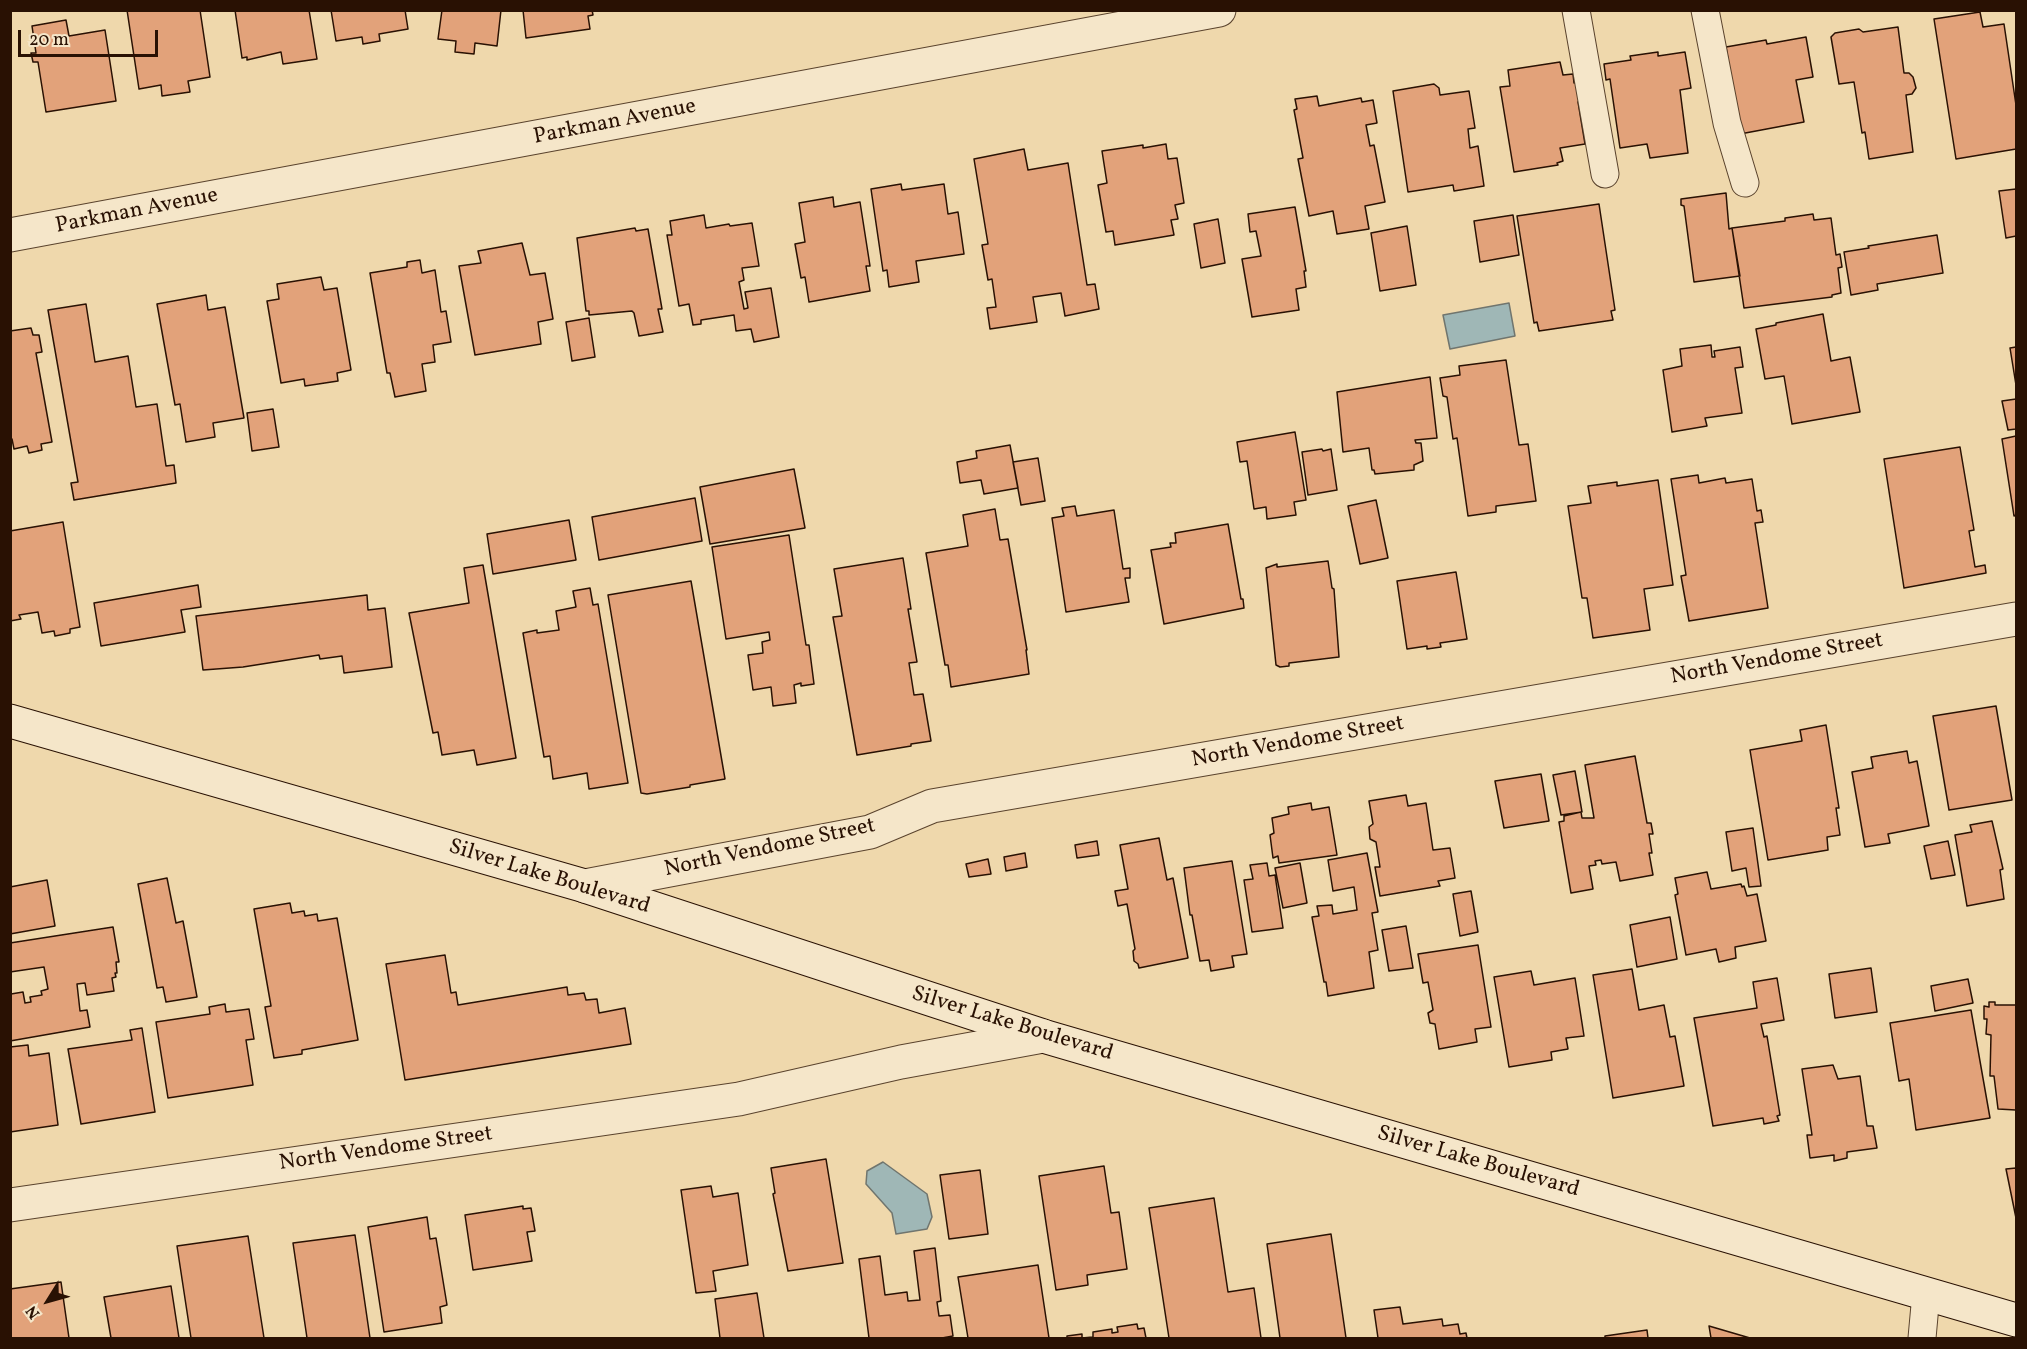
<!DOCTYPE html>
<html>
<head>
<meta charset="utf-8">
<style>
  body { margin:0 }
  #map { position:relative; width:2027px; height:1349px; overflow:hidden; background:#efd8ac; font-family:Vollkorn,serif }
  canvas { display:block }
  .frame { position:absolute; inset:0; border:12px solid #291103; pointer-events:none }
  .north { position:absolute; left:18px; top:1271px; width:60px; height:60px; -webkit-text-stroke:4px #f5e6c9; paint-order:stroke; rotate:233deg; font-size:16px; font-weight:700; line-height:24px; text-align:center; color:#291103 }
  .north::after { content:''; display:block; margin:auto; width:21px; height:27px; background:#291103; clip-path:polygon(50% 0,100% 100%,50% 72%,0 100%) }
  .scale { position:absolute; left:18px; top:30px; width:140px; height:27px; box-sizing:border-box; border:3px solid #291103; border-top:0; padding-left:8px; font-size:18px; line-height:21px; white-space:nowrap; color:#291103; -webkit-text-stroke:4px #f5e6c9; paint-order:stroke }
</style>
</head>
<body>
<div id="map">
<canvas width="2027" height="1349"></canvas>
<div class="frame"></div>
<div class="north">N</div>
<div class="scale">20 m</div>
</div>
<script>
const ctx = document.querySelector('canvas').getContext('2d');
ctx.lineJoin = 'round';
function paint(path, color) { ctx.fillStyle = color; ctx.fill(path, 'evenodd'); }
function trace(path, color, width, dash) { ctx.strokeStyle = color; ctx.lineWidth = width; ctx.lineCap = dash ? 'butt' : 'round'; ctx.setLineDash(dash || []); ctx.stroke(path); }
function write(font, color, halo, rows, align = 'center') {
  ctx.font = font + ' Vollkorn,serif'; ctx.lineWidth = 4.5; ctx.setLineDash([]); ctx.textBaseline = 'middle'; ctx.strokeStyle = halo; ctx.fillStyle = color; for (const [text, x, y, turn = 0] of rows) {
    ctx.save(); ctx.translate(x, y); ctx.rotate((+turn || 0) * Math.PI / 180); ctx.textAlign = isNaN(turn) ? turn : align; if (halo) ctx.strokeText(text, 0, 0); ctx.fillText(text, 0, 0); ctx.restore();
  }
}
const water = new Path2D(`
  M1509 303 1515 336 1450 349 1443 315Z
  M883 1162 927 1194 932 1217 927 1229 896 1234 892 1213 866 1184 867 1171Z`);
const building = new Path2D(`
  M127 10H200L210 77 188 81 190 92 162 96 161 85 139 89Z
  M235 10H309L317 59 283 64 281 52 247 60V57L242 58Z
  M331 10H405L408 29 379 34 380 41 363 44 362 37 336 41Z
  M442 10H501L497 46 475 43 474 54 455 52 456 41 438 39Z
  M523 10H592L593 15 588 16 590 29 526 38Z
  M1980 12 1983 27 2004 24 2016 105V149L1956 159 1934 19Z
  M66 20 69 36 105 30 116 101 46 112 38 62H33L31 53H36L32 26Z
  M1898 27 1904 73H1909L1913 77 1916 88 1912 94 1906 95 1913 152 1869 159 1865 132 1862 133 1854 82 1839 84 1831 37 1835 33 1859 29 1863 32Z
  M1806 37 1813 77 1796 80 1804 122 1740 134 1726 47 1766 40 1767 44Z
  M1658 52V56L1685 52 1691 88 1680 90 1688 153 1650 158 1647 144 1620 148 1610 79 1606 80 1604 64 1631 60 1630 56Z
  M1560 62 1563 75 1573 74 1574 83 1577 82 1580 101 1578 102 1585 144 1560 148 1563 161 1557 163 1558 165 1514 172 1500 87 1510 86 1508 70Z
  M1434 84 1439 88 1440 95 1469 91 1475 128 1468 129 1470 148 1478 146 1484 186 1454 191 1453 185 1408 192 1393 91Z
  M1317 96 1319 106 1361 98 1362 102 1373 100 1377 123 1366 125 1370 146 1374 145 1385 202 1365 206 1369 229 1337 234 1333 211 1309 216 1298 159 1303 158 1294 110 1297 109 1295 99Z
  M1166 144 1168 159 1177 158 1184 203 1175 205 1178 219 1171 220 1174 235 1115 245 1113 231 1106 232 1098 185 1107 183 1102 151 1143 145V148Z
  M1024 149 1028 170 1068 163 1087 285 1095 284 1099 309 1065 316 1061 293 1033 297 1037 322 990 329 987 308 996 307 992 279 988 280 982 245 988 244 974 159Z
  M901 184 902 190 944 184 948 214 958 212 964 254 916 261 919 282 889 287 887 270 883 271 871 189Z
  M2016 189V236L2006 238 1999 191Z
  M1726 193 1729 229 1732 228 1740 276 1694 282 1684 206 1681 205V199Z
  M833 197 834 207 860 202 870 266H866L870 291 809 302 805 277 801 278 795 244 805 242 799 203Z
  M1599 204 1615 310 1611 311 1613 320 1539 331 1537 322 1534 323 1517 216Z
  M1295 207 1306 271H1304L1306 287 1296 289 1299 310 1252 317 1242 259 1261 256 1256 231 1250 232 1248 214Z
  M1813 214 1814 220 1831 218 1836 255 1840 254 1842 267 1838 268 1841 293 1832 295V297L1744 308 1732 228 1785 221V218Z
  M704 215 706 228 729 224 730 226 752 223 759 266 742 268 744 280 739 282 744 309 748 308 745 292 771 288 779 337 754 342 751 329 736 331 734 315 701 320V324L693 325 689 304 679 306 667 235H672L670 221Z
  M1513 215 1519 255 1480 262 1474 221Z
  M1218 219 1225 263 1201 268 1194 224Z
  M1407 226 1416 285 1380 291 1371 233Z
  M635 228 636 231 648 229 662 309H658L663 332 639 336 634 313 632 311 589 315V311H586L577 238Z
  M1937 235 1943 273 1877 284 1878 290 1851 295 1844 252 1869 248 1868 246Z
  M522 243 530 275 545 273 553 319 538 322 541 344 475 355 459 266 481 263 478 251Z
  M420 260 422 273 435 270 441 312 446 311 451 342 433 345 435 362 422 364 426 391 395 397 390 373H387L370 273 407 267V262Z
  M321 277 324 290 337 288 351 370 337 373 338 381 305 386 304 379 281 383 267 301 279 299 277 284Z
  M206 295 208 310 225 307 244 418 213 423 215 437 186 442 180 404 175 405 157 304Z
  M86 304 95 362 128 356 136 407 157 404 166 466 174 465 176 483 74 500 71 483 78 482 48 310Z
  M1823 314 1831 361 1850 357 1860 412 1792 424 1784 376 1765 379 1756 329 1776 325V323Z
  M589 318 595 357 572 361 566 322Z
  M31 328 33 335H39L42 352 36 353 52 442 41 444 42 450 29 453 27 446 14 449 12 439 10 440V331Z
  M1711 345 1712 357H1715L1714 351 1740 347 1743 367 1735 368 1742 413 1705 418 1707 426 1672 432 1663 370 1682 366 1680 349Z
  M2016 347V385L2010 348Z
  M1506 360 1519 445 1528 444 1536 501 1496 506V512L1468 516 1457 438 1453 439 1447 397 1443 396 1440 378 1460 375 1459 366Z
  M1430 377 1437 438 1415 440 1416 443H1421L1423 461 1414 465V470L1375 474 1374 470H1372L1369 448 1343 452 1337 392Z
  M2016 399V429L2008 430 2002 401Z
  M273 409 279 447 252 451 247 413Z
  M1295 432 1306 500 1294 502 1296 515 1267 519 1266 507 1254 509 1247 461 1240 462 1237 442Z
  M2016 436V515L2014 516 2002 439Z
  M1010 445 1018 488 984 494 981 480 960 483 957 462 977 458 976 451Z
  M1960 447 1974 530 1969 531 1975 567 1985 565 1986 573 1904 588 1884 459Z
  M1322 449 1323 451 1331 449 1337 490 1308 495 1302 452Z
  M1038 458 1045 501 1021 505 1013 462Z
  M794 469 805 528 710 544 700 487Z
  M1698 475 1699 483 1725 478 1726 483 1752 479 1757 511 1761 510 1763 522 1755 523 1768 608 1689 621 1681 576 1686 575 1671 479Z
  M1658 480 1673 585 1644 589 1650 630 1593 638 1587 598H1582L1568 506 1591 503 1588 486 1617 482V486Z
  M695 498 702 541 599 560 592 517Z
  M1376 500 1388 558 1360 564 1348 506Z
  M1075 506 1077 516 1114 510 1123 569 1130 568V578H1125L1129 602 1066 612 1052 518 1064 516 1062 508Z
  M995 509 1000 540 1008 539 1027 650H1026L1029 674 951 687 948 665H945L926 553 968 546 963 515Z
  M569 520 576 560 493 574 487 534Z
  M63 522 80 627 70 629V633L55 636 54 631 42 633 38 612 19 615 21 619 10 621V531Z
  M1228 524 1241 599H1243L1244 608 1164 624 1151 550 1171 547 1170 543H1176L1175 533Z
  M789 535 806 645H809L814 684 801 686V683L794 685 796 703 773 706 771 687 753 690 748 655 763 653 762 642 770 640 769 632 726 639 712 547Z
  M903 558 911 609H908L917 662 909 663 914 695 923 694 931 741 911 744V746L857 755 833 617 842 616 834 569Z
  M1328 561 1332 588 1334 589 1339 657 1289 663V666L1280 667 1276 665 1266 568 1277 564V567Z
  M483 565 516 758 477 765 474 750 442 755 438 732 433 733 409 613 469 603 464 568Z
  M1456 572 1467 639 1440 643 1441 647 1427 649V646L1407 649 1397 581Z
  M691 581 725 779 690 785V787L647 794 641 793 608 595Z
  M198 585 201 607 181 610 185 632 101 646 94 603Z
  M590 588 593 605 598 604 628 783 589 789 587 773 553 779 550 756 544 757 523 633 537 630V633L559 630 556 611 576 607 573 591Z
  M367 595 368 610 385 608 392 667 344 673 342 656 320 659 319 655 243 667 203 670 196 616Z
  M1996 706 2012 800 1949 810 1933 716Z
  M1826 725 1839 808H1836L1840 835 1827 837 1828 850 1768 860 1750 750 1802 741 1800 730Z
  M1907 751 1909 763 1917 761 1929 826 1888 834 1890 843 1865 847 1852 772 1873 768 1871 757Z
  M1635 756 1647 823H1651L1653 834H1649L1652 853H1649L1653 875 1620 881 1616 862 1602 864 1601 860 1595 861 1596 865 1589 866 1593 889 1571 893 1559 822 1564 821V816L1581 812 1582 818H1594L1585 765Z
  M1575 771 1582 812 1561 815 1553 775Z
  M1541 774 1549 821 1504 828 1495 781Z
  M1406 795 1408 806 1426 803 1433 850 1450 848 1455 878 1438 881 1440 886 1380 896 1375 867H1380L1376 842 1370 839 1369 827 1373 824 1369 801Z
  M1311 803 1312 810 1329 807 1337 855 1279 863 1278 856 1273 858 1270 835 1274 833 1272 818 1289 814 1288 807Z
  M1992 821 2003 869 2000 870 2004 899 1967 906 1955 835 1972 832 1970 825Z
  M1753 828 1761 886 1749 887 1746 868 1732 871 1726 832Z
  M1159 838 1167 880 1173 878 1188 958 1139 968 1138 964 1134 961 1133 951 1135 949 1127 904 1118 906 1115 891 1128 889 1120 845Z
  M1097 841 1099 855 1077 858 1075 845Z
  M1948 841 1955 875 1931 879 1924 846Z
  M1025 853 1027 867 1006 871 1004 857Z
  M1367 853 1378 912 1372 913 1378 950 1369 952 1374 988 1328 996 1326 982H1324L1312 917 1319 916 1317 906 1332 905 1333 914 1357 910 1354 887 1333 891 1328 860Z
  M988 859 991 874 969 877 966 864Z
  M1232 861 1247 954 1232 956 1234 967 1211 971 1209 960 1200 961 1192 915H1190L1184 868Z
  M1267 863 1269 876 1275 875 1283 928 1252 932 1244 880 1253 879 1250 865Z
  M1300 863 1307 903 1283 908 1275 868Z
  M1707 872 1711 889 1741 884 1742 887 1744 886 1747 896 1757 894 1766 941 1735 947 1736 958 1719 962 1716 949 1686 955 1675 895 1678 894 1675 878Z
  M167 878 176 923 183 921 197 997 166 1002 163 987 157 988 138 884Z
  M47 880 55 926 10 934V887Z
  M1471 891 1478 932 1460 936 1453 894Z
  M290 903 292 913 304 911 305 916 317 914 318 921 337 918 358 1040 302 1050V1054L274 1058 265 1007 271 1006 254 909Z
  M1670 917 1677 959 1637 967 1630 925Z
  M1406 926 1413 968 1389 971 1382 930Z
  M113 927 119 962H116L117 973H115L116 977 112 978 114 991 87 995 85 983 77 984 80 1011 87 1010 90 1027 10 1041V989L11 994 23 992 25 1003 31 1002 30 997 42 995 41 991 48 989 44 967 10 972V943Z
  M1478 945 1491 1027 1475 1029 1477 1042 1439 1049 1435 1024 1430 1023 1428 1013 1433 1010 1428 982 1423 983 1418 954Z
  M445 955 451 993 456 992 458 1005 567 987 568 995 584 993 586 1000 597 999 599 1013 625 1008 631 1044 405 1080 386 964Z
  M1871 968 1877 1012 1835 1018 1829 974Z
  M1632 969 1639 1010 1664 1005 1670 1037 1675 1036 1684 1086 1613 1098 1593 975Z
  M1531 971 1534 985 1575 978 1584 1036 1566 1038 1568 1049 1551 1052 1552 1060 1509 1067 1494 977Z
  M1777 978 1784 1020 1761 1024 1764 1037 1767 1036 1780 1115 1777 1116 1779 1121 1764 1124 1763 1118 1713 1126 1694 1018 1757 1008 1753 982Z
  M1968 979 1973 1003 1935 1011 1931 986Z
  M1989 1002H1995V1005H2016V1110L1998 1109 1994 1076H1990L1991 1035 1986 1034 1987 1019H1984V1006L1989 1007Z
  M225 1004 226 1012 249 1009 254 1039 246 1040 253 1085 168 1098 156 1022 210 1014 209 1007Z
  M1971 1010 1990 1118 1916 1130 1909 1079 1899 1081 1890 1023Z
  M142 1028 155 1112 81 1124 68 1049 132 1040 130 1030Z
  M28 1045 29 1056 49 1053 58 1125 10 1132V1047Z
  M1833 1065 1838 1079 1860 1076 1867 1126H1873L1877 1148 1847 1152V1158L1834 1161V1155L1810 1158 1807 1135H1812L1802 1069Z
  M826 1159 843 1263 788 1271 773 1194 775 1193 771 1168Z
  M1104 1166 1111 1213 1119 1212 1127 1269 1087 1275 1088 1285 1056 1290 1039 1176Z
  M2016 1168V1218L2006 1169Z
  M980 1170 988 1234 949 1239 940 1175Z
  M711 1186 713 1197 738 1193 748 1265 713 1271 716 1291 696 1293 681 1190Z
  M1214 1198 1228 1292 1254 1288 1261 1338H1169L1149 1208Z
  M523 1206V1209L531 1208 535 1231 527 1232 532 1261 473 1270 465 1215Z
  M427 1217 430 1239 436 1238 447 1305 440 1307 442 1323 384 1332 368 1227Z
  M1331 1234 1346 1338H1280L1267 1244Z
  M355 1235 370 1338H307L293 1243Z
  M248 1236 264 1338H191L177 1246Z
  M935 1248 941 1301 937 1302 939 1316 950 1315 953 1336 942 1338H869L859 1259 880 1256 885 1295 907 1292 908 1301 920 1300 914 1251Z
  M1038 1265 1049 1338H968L958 1277Z
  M61 1282 69 1338H10V1289Z
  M171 1286 179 1338H111L104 1297Z
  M757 1293 764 1338H720L715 1299Z
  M1400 1307 1403 1324 1442 1319 1443 1326 1458 1324 1460 1334 1466 1333 1467 1338H1378L1374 1310Z
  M1137 1324 1138 1329 1144 1328 1146 1338H1067V1336L1082 1334V1338L1093 1337V1332L1112 1329V1333L1118 1332 1117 1327Z
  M1709 1326 1750 1338H1711Z
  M1647 1330 1648 1338H1605V1336Z`);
const service = new Path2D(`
  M1576 10 1605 174
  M1705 10 1727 123 1745 183
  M1922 1338 1926 1294`);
const minor = new Path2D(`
  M10 235 1219 10
  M585 886 870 832 932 806 2016 619
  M10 1205 739 1099 901 1062 1043 1036`);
const secondary = new Path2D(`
  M10 721 585 886 1043 1036 2016 1320`);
const streetNames = [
  ["Parkman Avenue",615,123,-11],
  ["Parkman Avenue",137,212,-11],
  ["North Vendome Street",1777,660,-10],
  ["North Vendome Street",1298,743,-10],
  ["North Vendome Street",770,849,-12],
  ["Silver Lake Boulevard",549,878,17],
  ["Silver Lake Boulevard",1012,1025,17],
  ["North Vendome Street",386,1150,-8],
  ["Silver Lake Boulevard",1478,1163,16]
];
paint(water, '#9fb7b6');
trace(water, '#70756e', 1.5);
paint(building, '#e2a27a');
trace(building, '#291103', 1.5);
trace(service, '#5a432d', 29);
trace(minor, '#5a432d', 35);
trace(secondary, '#291103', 35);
trace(service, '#f5e6c9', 27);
trace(minor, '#f5e6c9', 33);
trace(secondary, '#f5e6c9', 33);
write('22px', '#291103', '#f5e6c9', streetNames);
</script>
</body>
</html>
